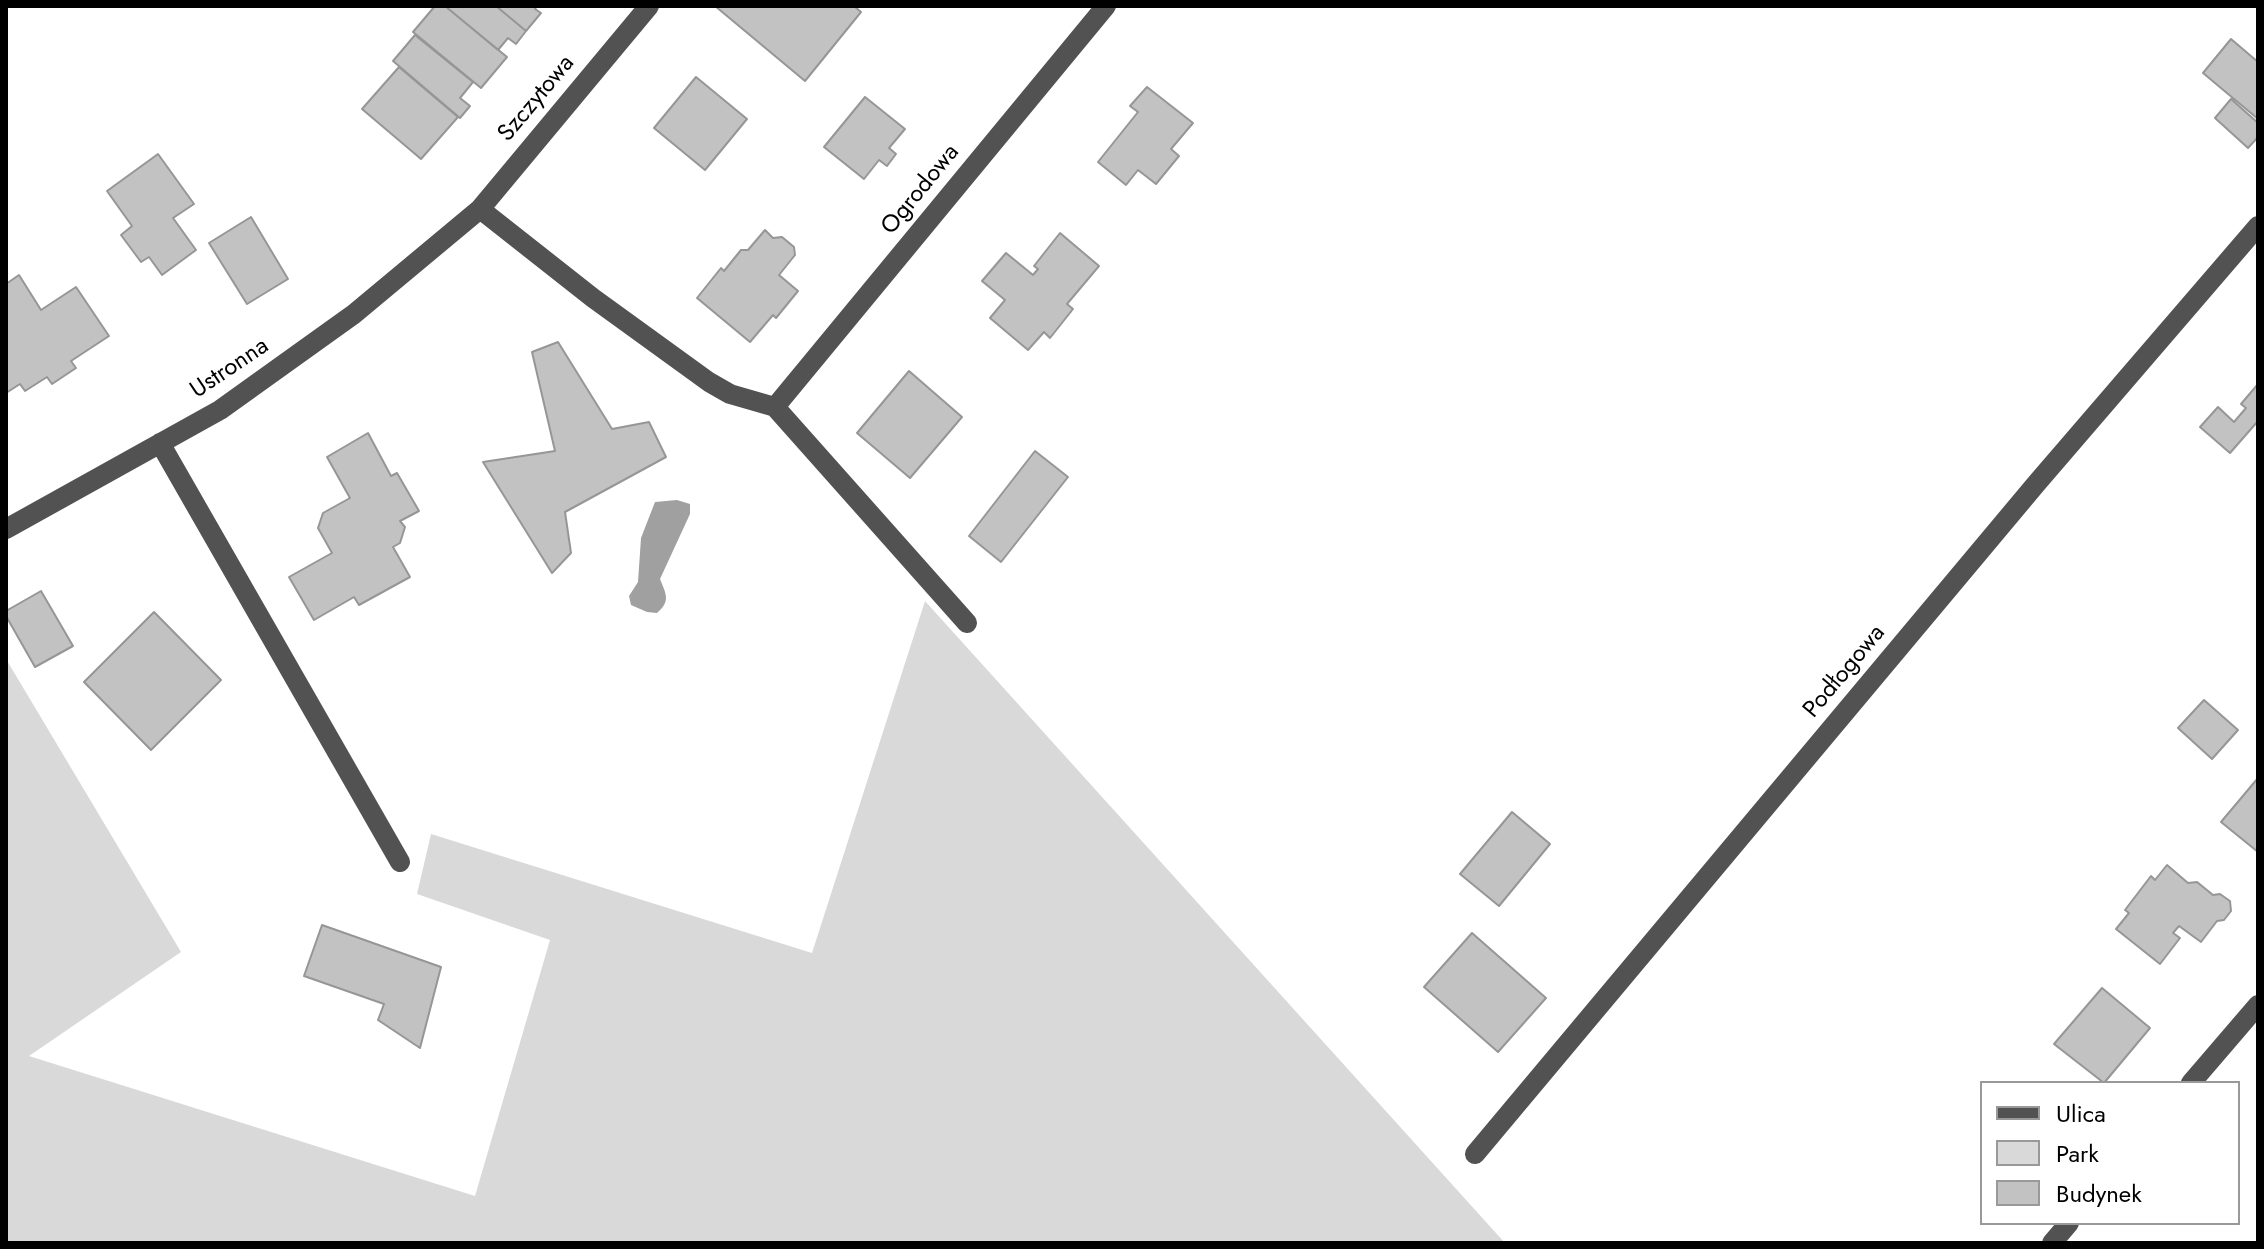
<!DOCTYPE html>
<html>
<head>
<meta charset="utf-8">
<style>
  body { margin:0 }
  #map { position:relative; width:2264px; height:1249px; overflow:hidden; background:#fff; font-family:Jost,sans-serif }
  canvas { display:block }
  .frame { position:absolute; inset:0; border:8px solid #000; pointer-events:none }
  .legend { position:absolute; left:1980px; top:1081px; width:260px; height:144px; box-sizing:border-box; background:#fff; border:2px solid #999; margin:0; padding:10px 14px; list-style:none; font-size:24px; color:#000 }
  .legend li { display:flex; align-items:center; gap:16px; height:40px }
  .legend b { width:40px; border:2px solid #999 }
</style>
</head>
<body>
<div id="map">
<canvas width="2264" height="1249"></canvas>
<div class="frame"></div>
<ul class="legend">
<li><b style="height:10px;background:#525252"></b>Ulica</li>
<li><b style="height:22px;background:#d9d9d9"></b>Park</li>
<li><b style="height:22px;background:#c2c2c2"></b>Budynek</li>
</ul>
</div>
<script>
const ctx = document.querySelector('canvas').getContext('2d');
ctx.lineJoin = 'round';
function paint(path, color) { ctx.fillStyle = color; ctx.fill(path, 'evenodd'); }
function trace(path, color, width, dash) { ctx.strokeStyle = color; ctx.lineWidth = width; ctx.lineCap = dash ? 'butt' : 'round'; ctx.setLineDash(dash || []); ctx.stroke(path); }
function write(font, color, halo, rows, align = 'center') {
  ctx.font = font + ' Jost,sans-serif'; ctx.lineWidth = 6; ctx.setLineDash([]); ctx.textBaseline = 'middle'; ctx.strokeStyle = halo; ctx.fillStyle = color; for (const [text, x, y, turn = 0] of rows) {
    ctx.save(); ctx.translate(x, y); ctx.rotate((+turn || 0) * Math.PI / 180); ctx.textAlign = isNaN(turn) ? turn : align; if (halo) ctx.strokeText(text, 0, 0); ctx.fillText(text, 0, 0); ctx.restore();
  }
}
const green = new Path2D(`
  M925 601 1505 1243H6V659L181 952 29 1056 475 1196 550 940 417 894 431 834 812 953Z`);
const water = new Path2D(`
  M677 500 690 504V514L660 579C666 594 671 601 657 613L647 612 631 605 629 596 638 582 641 538 655 502Z`);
const building = new Path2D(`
  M435 6H445L507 57 481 88 413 32Z
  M445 6H496L526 31 516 44 508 38 498 50Z
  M496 6H537L535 9 541 13 526 31Z
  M715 6H854L861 12 805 81Z
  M415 35 473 82 460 98 470 106 460 118 393 61Z
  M2231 39 2258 62V119L2203 73Z
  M399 67 458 117 421 159 362 109Z
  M696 77 747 119 705 170 654 128Z
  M1147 87 1193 123 1171 149 1179 156 1156 184 1138 170 1126 185 1098 162 1138 112 1130 106Z
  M865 97 905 129 889 148 896 154 887 166 879 160 864 179 824 147Z
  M2231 99 2258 123V137L2248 148 2215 118Z
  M158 154 194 204 173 218 196 250 162 275 149 257 141 262 121 235 132 226 107 191Z
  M251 217 288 279 247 304 209 243Z
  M765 230 773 238 782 237 794 247 795 255 779 275 798 291 776 318 773 315 750 342 697 298 721 268 724 271 741 250H748Z
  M1060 233 1099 266 1067 304 1073 309 1050 338 1044 332 1028 350 990 318 1005 300 982 281 1006 253 1033 275 1038 269 1034 266Z
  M19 275 41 310 76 287 109 336 71 361 76 368 52 384 47 377 25 391 20 384 6 393V284Z
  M558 342 612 429 649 422 666 457 565 512 571 553 552 573 483 462 555 451 532 352Z
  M909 371 962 417 910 478 857 433Z
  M2258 384V421L2230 453 2200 427 2218 407 2234 422 2246 408 2241 404Z
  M368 433 391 476 397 473 419 511 400 521 405 527 400 543 393 547 410 577 359 605 354 597 314 620 289 577 332 553 318 528 323 513 350 498 327 457Z
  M1035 451 1068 477 1001 562 969 536Z
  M41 591 73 646 35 667 6 616V611Z
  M154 612 221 680 151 750 84 682Z
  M2204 700 2238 730 2212 759 2178 728Z
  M2258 778V852L2221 822Z
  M1512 812 1550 844 1499 906 1460 874Z
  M2167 865 2188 883 2197 882 2213 895 2220 894 2230 901 2231 911 2224 920 2217 921 2201 942 2179 926 2173 933 2180 938 2160 964 2116 929 2129 913 2125 910 2151 876 2155 880Z
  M322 925 441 967 420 1048 378 1020 384 1004 304 976Z
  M1472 933 1546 998 1498 1052 1424 987Z
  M2102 988 2150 1028 2104 1083 2054 1044Z`);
const minor = new Path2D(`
  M480 209 593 298 709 382 730 394 775 407 967 623
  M775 407 1106 6
  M160 443 400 862
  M6 529 220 410 354 314 480 209 649 6
  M2191 1083 2258 1005
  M1475 1154 2036 484 2258 226
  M2052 1243 2069 1223`);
const streetNames = [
  ["Szczytowa",537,99,-50],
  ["Ogrodowa",921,190,-51],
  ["Ustronna",230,369,-34],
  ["Podłogowa",1845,672,-50]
];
paint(green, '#d9d9d9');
paint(water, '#a0a0a0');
paint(building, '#c2c2c2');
trace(building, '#969696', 2);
trace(minor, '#525252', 20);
write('24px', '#000', '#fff', streetNames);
</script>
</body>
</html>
